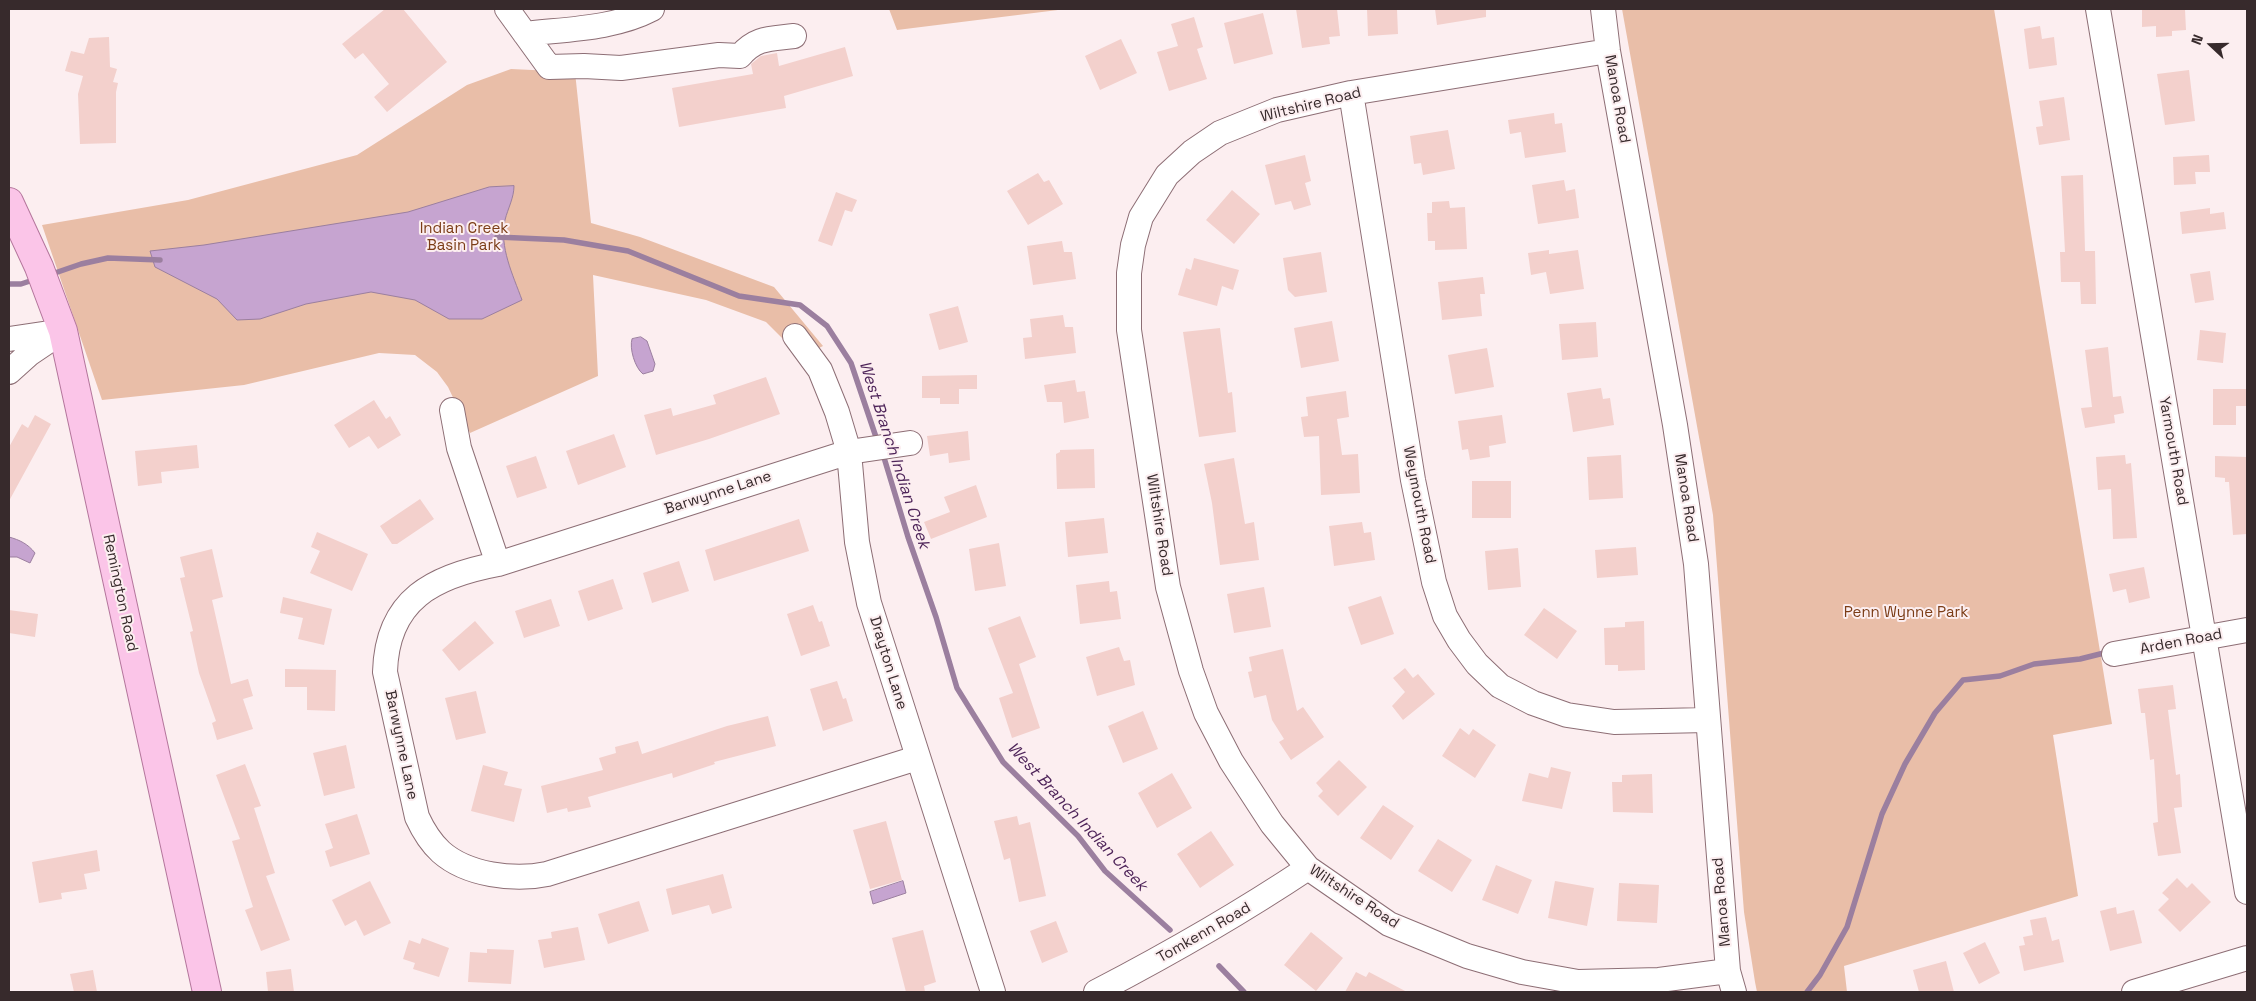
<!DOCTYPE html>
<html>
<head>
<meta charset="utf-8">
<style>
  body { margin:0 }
  #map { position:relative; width:2256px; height:1001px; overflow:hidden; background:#fceef0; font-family:"Space Grotesk",sans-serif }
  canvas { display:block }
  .frame { position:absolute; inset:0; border:10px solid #372a2c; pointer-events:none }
  .north { position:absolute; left:2186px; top:20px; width:50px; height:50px; -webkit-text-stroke:4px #fceef0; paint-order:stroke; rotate:291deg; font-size:14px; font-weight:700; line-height:20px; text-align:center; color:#372a2c }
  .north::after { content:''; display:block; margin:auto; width:18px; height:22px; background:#372a2c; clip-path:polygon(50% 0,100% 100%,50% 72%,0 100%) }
</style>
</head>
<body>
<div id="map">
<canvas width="2256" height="1001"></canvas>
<div class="frame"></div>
<div class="north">N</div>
</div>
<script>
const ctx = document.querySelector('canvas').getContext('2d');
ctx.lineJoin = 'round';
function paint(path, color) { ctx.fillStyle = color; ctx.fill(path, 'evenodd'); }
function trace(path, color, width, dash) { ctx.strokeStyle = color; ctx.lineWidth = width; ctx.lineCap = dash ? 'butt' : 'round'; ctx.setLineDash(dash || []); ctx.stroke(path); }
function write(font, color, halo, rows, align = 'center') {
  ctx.font = font + ' "Space Grotesk",sans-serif'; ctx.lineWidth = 4; ctx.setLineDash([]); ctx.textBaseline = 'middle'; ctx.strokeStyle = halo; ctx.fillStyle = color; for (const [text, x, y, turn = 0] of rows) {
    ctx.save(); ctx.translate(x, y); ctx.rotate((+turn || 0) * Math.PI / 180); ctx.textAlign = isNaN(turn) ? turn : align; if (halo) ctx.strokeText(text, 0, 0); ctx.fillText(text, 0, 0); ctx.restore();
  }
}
const green = new Path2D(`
  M889 9H1066L897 30Z
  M1622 9H1994L2112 724 2053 735 2078 896 1844 966 1847 992H1757L1755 982 1744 912 1713 515Z
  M511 69 575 72 591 223 640 237 774 287 823 346 801 357 766 322 706 300 593 275 598 376 470 433 448 387 437 372 415 355 379 353 244 385 102 400 42 225 188 200 357 155 467 85Z`);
const water = new Path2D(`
  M514 186C514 198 508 208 505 220 499 247 513 275 522 300L482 319H449L415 300 371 292 306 304 260 319 237 320 217 299 155 267 150 251 204 245 408 212 489 187Z
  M641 337 647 341 655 364 653 371 643 374C635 368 629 348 632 339Z
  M9 537C20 540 28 544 35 553L30 563 17 557H9Z
  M903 881 906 893 873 904 870 892Z`);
const stream = new Path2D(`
  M497 237 564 240 628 251 739 296 800 305 827 326 851 363 878 443
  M49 275 81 264 108 258 160 260
  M9 284H21L36 279
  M882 451 908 537 936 617 957 688 1003 762 1078 836 1105 871 1170 930
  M1219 966 1244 992
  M1807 992 1820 975 1847 927 1882 814 1905 764 1935 713 1963 680 2000 676 2034 664 2080 659 2104 653`);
const building = new Path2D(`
  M385 9H403L447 62 387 112 374 97 389 84 363 53 355 59 342 44Z
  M1296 9H1337L1340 36 1329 37 1330 44 1302 48Z
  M1367 9H1397L1398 34 1368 36Z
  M1435 9H1486V17L1437 25Z
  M2142 9H2185L2186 30 2172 31V36L2156 37V26L2142 27Z
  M1263 13 1273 54 1234 64 1224 23Z
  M1194 17 1203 47 1197 49 1207 79 1169 91 1157 52 1178 46 1171 24Z
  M2040 26 2042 39 2054 37 2057 65 2029 69 2024 29Z
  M109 37 110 67 117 69 113 82 118 83 116 92V143L80 144 78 94 83 76 65 71 71 51 84 54 89 38Z
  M1121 39 1137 73 1100 90 1085 56Z
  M845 47 853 76 784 96 786 108 679 127 672 88 753 74 751 64 761 56 777 53 779 66Z
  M2189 70 2195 121 2165 125 2157 74Z
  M2064 97 2070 140 2039 145 2036 127 2043 126 2039 101Z
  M1554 113 1555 124 1562 123 1566 152 1525 158 1521 132 1510 134 1508 120Z
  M1448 130 1455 169 1423 175 1421 163 1414 164 1410 136Z
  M1305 155 1311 181 1305 183 1311 205 1294 210 1291 201 1275 205 1265 165Z
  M2209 155 2210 172H2195L2196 184 2174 185 2173 157Z
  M1038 173 1044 182 1049 180 1063 204 1028 225 1007 191Z
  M2083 175 2085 251H2095L2096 304H2081L2080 282H2061L2060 252H2065L2061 176Z
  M1564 180 1566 191 1575 189 1579 218 1538 224 1532 185Z
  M1232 190 1260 214 1234 244 1206 220Z
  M836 192 857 200 852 212 845 210 832 246 818 241Z
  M1449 201 1450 208 1465 207 1467 249 1435 250V241H1428L1427 213H1432V202Z
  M2210 208V214L2224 212 2226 229 2182 234 2180 212Z
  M1062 241 1064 252H1072L1076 279 1033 285 1027 246Z
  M1549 250V254L1578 250 1584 289 1550 294 1546 272 1531 275 1528 253Z
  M1321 252 1327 292 1295 297 1288 290 1283 258Z
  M1194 258 1239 270 1233 290 1222 286 1217 306 1178 295 1186 268 1191 270Z
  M2210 271 2214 300 2195 303 2190 274Z
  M1483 277 1485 294H1480L1482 316 1442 320 1438 282Z
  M958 306 968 342 939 350 929 314Z
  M1063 315 1065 327H1073L1076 353 1025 359 1023 338 1032 337 1030 319Z
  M1332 321 1339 361 1301 368 1294 328Z
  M1596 322 1598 357 1562 360 1559 324Z
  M1220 328 1228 393 1232 392 1236 432 1199 437 1183 332Z
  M2200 330 2226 333 2223 363 2197 360Z
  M2108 347 2113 397 2121 396 2124 413 2114 415 2115 423 2085 428 2081 408 2092 407 2085 350Z
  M1487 348 1494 387 1455 394 1448 355Z
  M977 375V389H959V404H940V398H922V376Z
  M766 377 780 414 709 439 656 455 644 415 671 408 673 416 716 404 713 395Z
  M1075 380 1077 392 1085 391 1089 418 1064 423 1062 402H1047L1044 385Z
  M1601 388 1603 399 1610 398 1614 425 1573 432 1567 393Z
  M2213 389H2247V406H2236V425H2213Z
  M1346 391 1349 417 1337 419 1342 455 1358 454 1360 493 1321 495 1319 436 1304 437 1301 417 1308 416 1306 397Z
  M374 400 386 419 390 416 401 435 378 449 369 436 349 448 334 425Z
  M35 415 51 424 9 501V447L22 424 28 428Z
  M1502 415 1506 443 1489 446 1490 457 1470 460 1468 449 1462 450 1458 421Z
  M968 431 970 460 949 463 948 453 930 456 927 436Z
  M614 434 626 467 578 485 566 451Z
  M197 445 199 468 161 472 162 483 138 486 135 451Z
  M1094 449 1095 488 1057 489 1056 454 1060 452V450Z
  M1621 455 1623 498 1589 500 1587 457Z
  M2125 455 2126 464 2131 463 2137 538 2113 539 2111 489 2098 490 2096 457Z
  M536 456 547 488 517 498 506 466Z
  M2215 456 2247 457V534L2233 535 2229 482H2225V478L2215 477Z
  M1234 458 1245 524 1254 522 1259 560 1220 565 1212 503 1204 464Z
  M1472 481H1511V518H1472Z
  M976 485 987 517 931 539 924 522 950 512 944 497Z
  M420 499 434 519 397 544H392L380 526Z
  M1104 518 1108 553 1068 557 1065 522Z
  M799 519 809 551 714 581 705 550Z
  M1362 522 1364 533 1371 532 1375 560 1334 566 1329 526Z
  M317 532 368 554 352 591 310 573 320 551 311 547Z
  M999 543 1006 586 975 591 969 549Z
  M1636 547 1638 575 1597 578 1595 550Z
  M1518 548 1521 587 1488 590 1485 551Z
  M212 549 223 597 212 600 231 684 248 679 253 696 243 699 253 729 217 740 212 723 216 721 199 673 190 632 193 631 180 578 185 577 180 557Z
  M679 561 689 591 652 603 643 573Z
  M2144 567 2150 598 2129 603 2126 589 2113 592 2109 574Z
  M613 579 623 609 588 621 578 591Z
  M1109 581 1110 592 1117 591 1121 619 1080 624 1076 585Z
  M1264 587 1271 627 1234 633 1227 594Z
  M1381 596 1394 634 1361 645 1348 607Z
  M283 597 332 609 324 645 298 639 303 618 280 613Z
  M551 599 560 626 524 638 515 611Z
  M813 605 819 622 822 621 830 646 801 656 787 614Z
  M1544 608 1577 631 1557 659 1524 635Z
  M9 610 38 614 35 637 9 633Z
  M1020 616 1036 657 1019 664 1040 728 1012 738 999 698 1013 693 988 628Z
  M475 621 494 643 459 671 442 650Z
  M1644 621 1645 670 1618 671V665H1605L1604 628 1625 627V622Z
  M1119 647 1124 661 1130 660 1135 685 1097 696 1086 657Z
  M1283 649 1297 711 1303 707 1324 737 1291 760 1279 742 1284 739 1272 720 1266 695 1254 698 1248 672 1252 671 1249 657Z
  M1405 668 1413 678 1418 674 1435 694 1403 720 1392 706 1405 692 1393 678Z
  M285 669 336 670 335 711 307 710V687H285Z
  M837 681 843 699 846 698 853 721 823 731 810 689Z
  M2173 685 2176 709 2168 710 2176 775 2180 774 2182 807 2174 808 2181 853 2158 856 2153 823 2158 822 2154 759 2150 760 2145 713H2141L2138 689Z
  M476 691 486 733 456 740 445 698Z
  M1143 711 1158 749 1123 763 1108 726Z
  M768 716 776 746 714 762 715 764 673 778 672 773 588 797 591 807 568 812 567 808 547 813 541 786 603 770 599 758 616 753 615 747 638 741 642 754 727 726Z
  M1460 728 1469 735 1473 729 1496 745 1475 778 1442 756Z
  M346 745 355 788 324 796 313 753Z
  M1339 760 1367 787 1338 816 1318 796 1323 791 1316 783Z
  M245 764 261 806 254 808 275 873 266 876 290 940 261 951 245 910 253 907 232 841 240 839 216 775Z
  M483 765 508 772 504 785 522 789 514 822 471 811Z
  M1551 767 1571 772 1562 809 1522 801 1529 773 1548 778Z
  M1172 773 1192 808 1157 828 1138 793Z
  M1652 774 1653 813 1613 812 1612 782H1622V775Z
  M1383 805 1414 826 1391 860 1360 838Z
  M357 814 370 854 330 867 325 851 333 848 325 824Z
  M1017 816 1019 825 1030 822 1046 896 1019 902 1010 858 1004 860 994 821Z
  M886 821 902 880 870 889 853 830Z
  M1211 831 1234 865 1200 888 1177 854Z
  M1438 839 1472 860 1452 892 1418 871Z
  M97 850 100 871 84 874 87 889 61 893 62 899 39 903 32 862Z
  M1496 865 1532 880 1518 914 1482 900Z
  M723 874 732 908 712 914 709 905 672 915 666 889Z
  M2177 878 2187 888 2192 883 2211 902 2180 932 2158 910 2169 899 2162 893Z
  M370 881 391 923 364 936 356 920 345 926 332 900Z
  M1555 881 1594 888 1587 926 1548 918Z
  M1619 883 1659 885 1657 923 1617 921Z
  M639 901 649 931 608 944 598 914Z
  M2116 907 2117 914 2134 910 2142 943 2110 951 2100 911Z
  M2046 917 2052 941 2059 939 2064 962 2024 971 2019 946 2025 945 2023 937 2033 935 2030 920Z
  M1056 921 1068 952 1042 963 1030 931Z
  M578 927 585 960 544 968 538 940 552 938 551 932Z
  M923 930 936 982 924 986 925 992H906L892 938Z
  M1311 932 1343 958 1316 991 1284 965Z
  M422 938 449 948 439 977 413 969 415 963 403 959 409 940 420 944Z
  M1985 942 2000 973 1979 984 1963 953Z
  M487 949 514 950 511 984 468 982 470 952 487 953Z
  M1946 961 1954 992H1919L1913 970Z
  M291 969 294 992H268L266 972Z
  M93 970 97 992H74L70 974Z
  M1356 972 1366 977 1369 972 1407 992H1345Z`);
const minor = new Path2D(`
  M507 9 549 67 584 66 621 68 719 55 740 56C756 37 771 39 794 36
  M1603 9 1608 51 1675 425 1696 564 1728 971 1734 992
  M2098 9 2247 892
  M525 34C567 29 614 29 652 9
  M1608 51 1351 93 1277 110 1220 133 1192 152 1167 175 1141 217 1133 245 1129 273V330L1168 587 1191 671 1206 713 1231 761 1272 824 1308 868 1389 924 1467 956 1522 972 1578 982 1659 980 1728 971
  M1351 93 1413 480 1434 582 1445 616 1459 640 1477 664 1500 686 1533 703 1567 715 1614 722 1707 720
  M795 336 820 370 837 412 849 452 857 542 869 603 993 992
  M9 339 56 332
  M9 372 29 354 63 331
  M452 410 459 448 498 564
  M910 443 849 452 498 564C434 576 387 599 385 672L417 817C423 830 430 842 441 852 467 875 514 881 547 874L917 758
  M2114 654 2247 630
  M1096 992C1169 954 1239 914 1308 868
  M2134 992 2247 958`);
const major = new Path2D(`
  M9 202 39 267 63 331 207 992`);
const streetNames = [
  ["Manoa Road",1617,99,80],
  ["Wiltshire Road",1311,105,-14],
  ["Yarmouth Road",2173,451,80],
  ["Barwynne Lane",718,493,-18],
  ["Manoa Road",1686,498,81],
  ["Weymouth Road",1419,505,79],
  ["Wiltshire Road",1159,525,81],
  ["Remington Road",120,593,78],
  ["Arden Road",2181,642,-11],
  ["Drayton Lane",888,663,73],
  ["Barwynne Lane",401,745,78],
  ["Wiltshire Road",1354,897,33],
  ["Manoa Road",1722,902,-95],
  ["Tomkenn Road",1204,933,-30]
];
const parkNames = [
  ["Indian Creek",464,229],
  ["Basin Park",464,246],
  ["Penn Wynne Park",1906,613]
];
const waterNames = [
  ["West Branch Indian Creek",894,455,72],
  ["West Branch Indian Creek",1077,817,47]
];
paint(green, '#e9bea8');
paint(water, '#c6a4d0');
trace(water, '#9b7f9f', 1);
trace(stream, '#9b7f9f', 5.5);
paint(building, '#f3d0cc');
trace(minor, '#8d6e75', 26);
trace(major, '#b4769c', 30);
trace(minor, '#fff', 24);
trace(major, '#fbc5e8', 28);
write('15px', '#372a2c', '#fceef0', streetNames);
write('15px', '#7b3c16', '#fceef0', parkNames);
write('italic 16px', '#4e2459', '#fceef0', waterNames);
</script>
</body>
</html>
